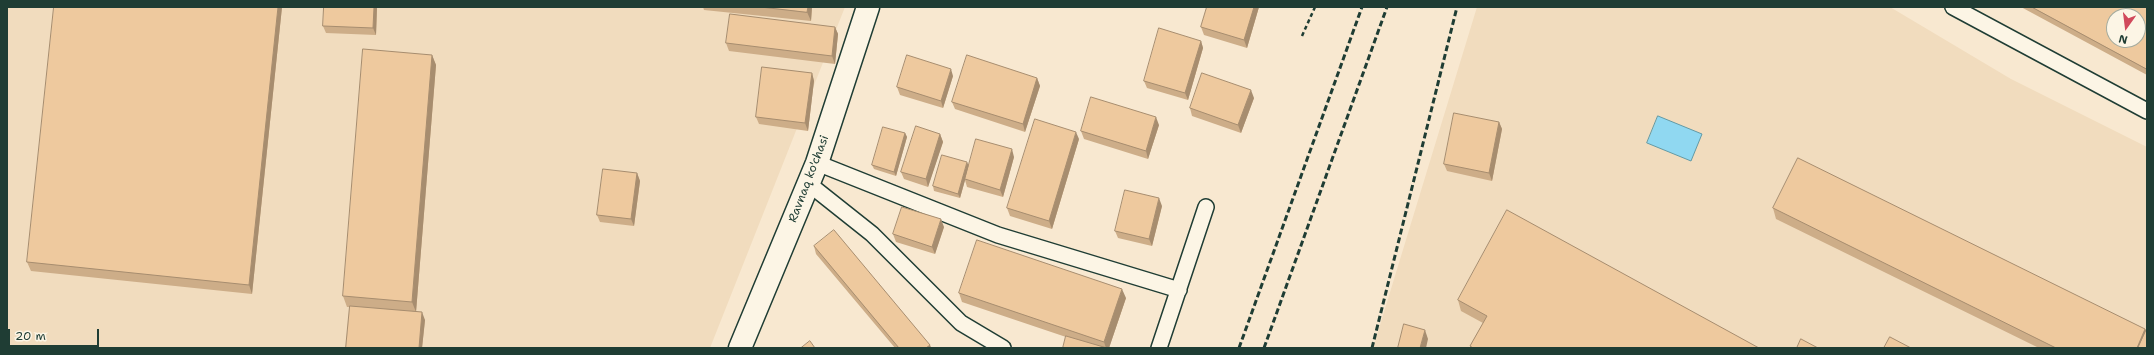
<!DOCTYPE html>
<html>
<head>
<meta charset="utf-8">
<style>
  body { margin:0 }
  #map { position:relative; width:2154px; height:355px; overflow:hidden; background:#f8e8d0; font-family:"Shantell Sans",sans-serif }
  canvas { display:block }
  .frame { position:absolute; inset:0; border:8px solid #1f3d34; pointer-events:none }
  .north { position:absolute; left:2106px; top:8px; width:40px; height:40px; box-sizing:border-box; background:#fcf5e5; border:1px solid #a4ab9e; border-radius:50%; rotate:194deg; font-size:11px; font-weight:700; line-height:16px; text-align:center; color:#1f3d34 }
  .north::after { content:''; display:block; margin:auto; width:14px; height:18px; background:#d1495b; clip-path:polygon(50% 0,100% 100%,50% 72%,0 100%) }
  .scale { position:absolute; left:8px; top:329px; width:91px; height:18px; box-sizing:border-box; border:2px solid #1f3d34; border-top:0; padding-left:5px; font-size:12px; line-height:14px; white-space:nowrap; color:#1f3d34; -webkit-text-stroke:3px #fcf5e5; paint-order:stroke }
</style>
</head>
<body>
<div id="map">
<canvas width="2154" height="355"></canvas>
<div class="frame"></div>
<div class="north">N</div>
<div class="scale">20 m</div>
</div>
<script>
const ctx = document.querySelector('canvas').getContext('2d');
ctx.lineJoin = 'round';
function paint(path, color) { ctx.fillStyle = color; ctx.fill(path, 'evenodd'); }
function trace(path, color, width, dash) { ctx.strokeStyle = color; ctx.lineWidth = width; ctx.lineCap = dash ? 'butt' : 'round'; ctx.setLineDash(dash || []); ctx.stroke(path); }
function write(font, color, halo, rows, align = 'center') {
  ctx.font = font + ' "Shantell Sans",sans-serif'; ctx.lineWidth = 4; ctx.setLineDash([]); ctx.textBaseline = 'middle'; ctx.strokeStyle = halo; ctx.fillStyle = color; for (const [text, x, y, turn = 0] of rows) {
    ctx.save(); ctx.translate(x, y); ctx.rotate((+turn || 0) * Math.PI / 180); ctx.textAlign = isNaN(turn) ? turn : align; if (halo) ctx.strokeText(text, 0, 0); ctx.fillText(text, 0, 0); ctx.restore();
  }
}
const built = new Path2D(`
  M7 7H845L710 348H7Z
  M1477 7H1890L2011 79 2147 147V348H1373Z`);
const water = new Path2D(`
  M1658 116 1702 134 1691 161 1647 143Z`);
const path = new Path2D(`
  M1302 36 1315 7`);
const service = new Path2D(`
  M1953 7 2147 111
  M817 163 998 235 1179 290
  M809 184 872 234 961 323 1003 348
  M1159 348 1206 207`);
const minor = new Path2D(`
  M740 348 817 163 868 7`);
const rail = new Path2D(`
  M1239 348 1362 7
  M1264 348 1387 7
  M1372 348 1457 7`);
const wall = new Path2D(`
  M282 7 252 294 31 271 27 262Z
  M377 7 376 35 326 33 323 26Z
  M703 7H812L811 21 704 10Z
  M1207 7H1259L1247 48 1204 35 1201 27Z
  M2021 7H2147V75Z
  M835 27 838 34 835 64 729 51 726 43Z
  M1201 41 1203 48 1188 100 1147 88 1144 81Z
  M432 55 436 65 416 312 425 320 422 348H346L350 307H347L343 296Z
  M812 73 814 81 808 131 759 124 756 117Z
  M953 76 943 108 900 95 897 87Z
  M1037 78 1040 86 1025 132 955 109 952 102Z
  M1254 98 1241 133 1192 116 1190 108Z
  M1499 122 1502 129 1492 181 1447 171 1444 164Z
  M1159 125 1148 159 1084 139 1081 131Z
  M905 133 907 137 896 176 874 169 872 165Z
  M940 134 943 142 928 187 904 179 901 172Z
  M1079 139 1052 229 1010 216 1007 208Z
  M1014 157 1003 197 967 187 965 180 960 198 934 191 933 186Z
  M637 173 640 181 634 226 600 222 597 215Z
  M1162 206 1152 246 1118 238 1115 231Z
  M1773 208 2147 348H2039L1776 219Z
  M944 227 935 254 896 242 893 234Z
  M814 246 930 345 931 348H895L816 254Z
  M959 293 1126 298 1109 348H1063L1066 337 962 302Z
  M1458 300 1759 348H1471L1470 346 1483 323 1461 311Z`);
const shadedWall = new Path2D(`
  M278 7H282L252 294 249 285Z
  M374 7H377L376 35 373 28Z
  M808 7H812L811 21 807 12Z
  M1254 7H1259L1247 48 1244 40Z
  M835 27 838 34 835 64 832 56Z
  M1201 41 1203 48 1188 100 1185 93Z
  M432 55 436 65 416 312 412 302Z
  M951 69 953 76 943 108 941 101Z
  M812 73 814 81 808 131 805 123Z
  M1037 78 1040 86 1025 132 1023 124Z
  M1251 90 1254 98 1241 133 1238 125Z
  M1156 117 1159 125 1148 159 1146 151Z
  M1499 122 1502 129 1492 181 1489 173Z
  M1076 132 1079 139 1052 229 1049 221Z
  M905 133 907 137 896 176 894 172Z
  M940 134 943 142 928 187 926 179Z
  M1012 149 1014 157 1003 197 1000 190Z
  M967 162 969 166 960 198 958 194Z
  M637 173 640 181 634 226 631 219Z
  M1159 198 1162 206 1152 246 1149 239Z
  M941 219 944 227 935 254 932 247Z
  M1122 289 1126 298 1109 348H1106L1104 342Z
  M422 312 425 320 422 348H419Z
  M2145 329 2147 333 2145 348H2137Z
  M1425 330 1428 339 1426 348H1420Z
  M930 345 931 348H926Z`);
const building = new Path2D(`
  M54 7H278L249 285 27 262Z
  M324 7H374L373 28 323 26Z
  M761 7H808L807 12Z
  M1207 7H1254L1244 40 1201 27Z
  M2032 7H2147V69ZM2114 16H2138V40H2114Z
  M730 14 835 27 832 56 726 43Z
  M1159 28 1201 41 1185 93 1144 81Z
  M363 49 432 55 412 302 343 296Z
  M907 55 951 69 941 101 897 87Z
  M967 55 1037 78 1023 124 952 102Z
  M762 67 812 73 805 123 756 117Z
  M1202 73 1251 90 1238 125 1190 108Z
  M1091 97 1156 117 1146 151 1081 131Z
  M1454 113 1499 122 1489 173 1444 164Z
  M1035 119 1076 132 1049 221 1007 208Z
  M916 126 940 134 926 179 901 172Z
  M883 127 905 133 894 172 872 165Z
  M976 139 1012 149 1000 190 965 179Z
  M942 155 967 162 958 194 933 186Z
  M1798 158 2145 329 2137 348H2056L1773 208Z
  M603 169 637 173 631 219 597 215Z
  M1125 190 1159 198 1149 239 1115 231Z
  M902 207 941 219 932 247 893 234Z
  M1507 210 1759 348H1473L1470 346 1487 316 1458 300Z
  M834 230 930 345 926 348H899L814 246Z
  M977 240 1122 289 1104 342 959 293Z
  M350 306 422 312 419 348H346Z
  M1404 324 1425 330 1420 348H1398Z
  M2147 328V348H2138Z
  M1066 336 1107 348H1063Z
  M1890 337 1911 348H1884Z
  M1801 339 1818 348H1797Z
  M810 341 815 348H801Z`);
const streetNames = [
  ["Ravnaq ko'chasi",809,179,-69]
];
paint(built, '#f1dcbe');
paint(water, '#90d8f1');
trace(water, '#639aa5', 1);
trace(service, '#1f3d34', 18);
trace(minor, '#1f3d34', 25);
trace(path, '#1f3d34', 2.5, [4, 3]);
trace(service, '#fcf5e5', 15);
trace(minor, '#fcf5e5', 22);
trace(rail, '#1f3d34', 3, [6, 3]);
paint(wall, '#cdad88');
paint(shadedWall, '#a78d6f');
paint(building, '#eec99e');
trace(building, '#a78d6f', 1);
write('12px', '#1f3d34', '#fcf5e5', streetNames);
</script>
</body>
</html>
